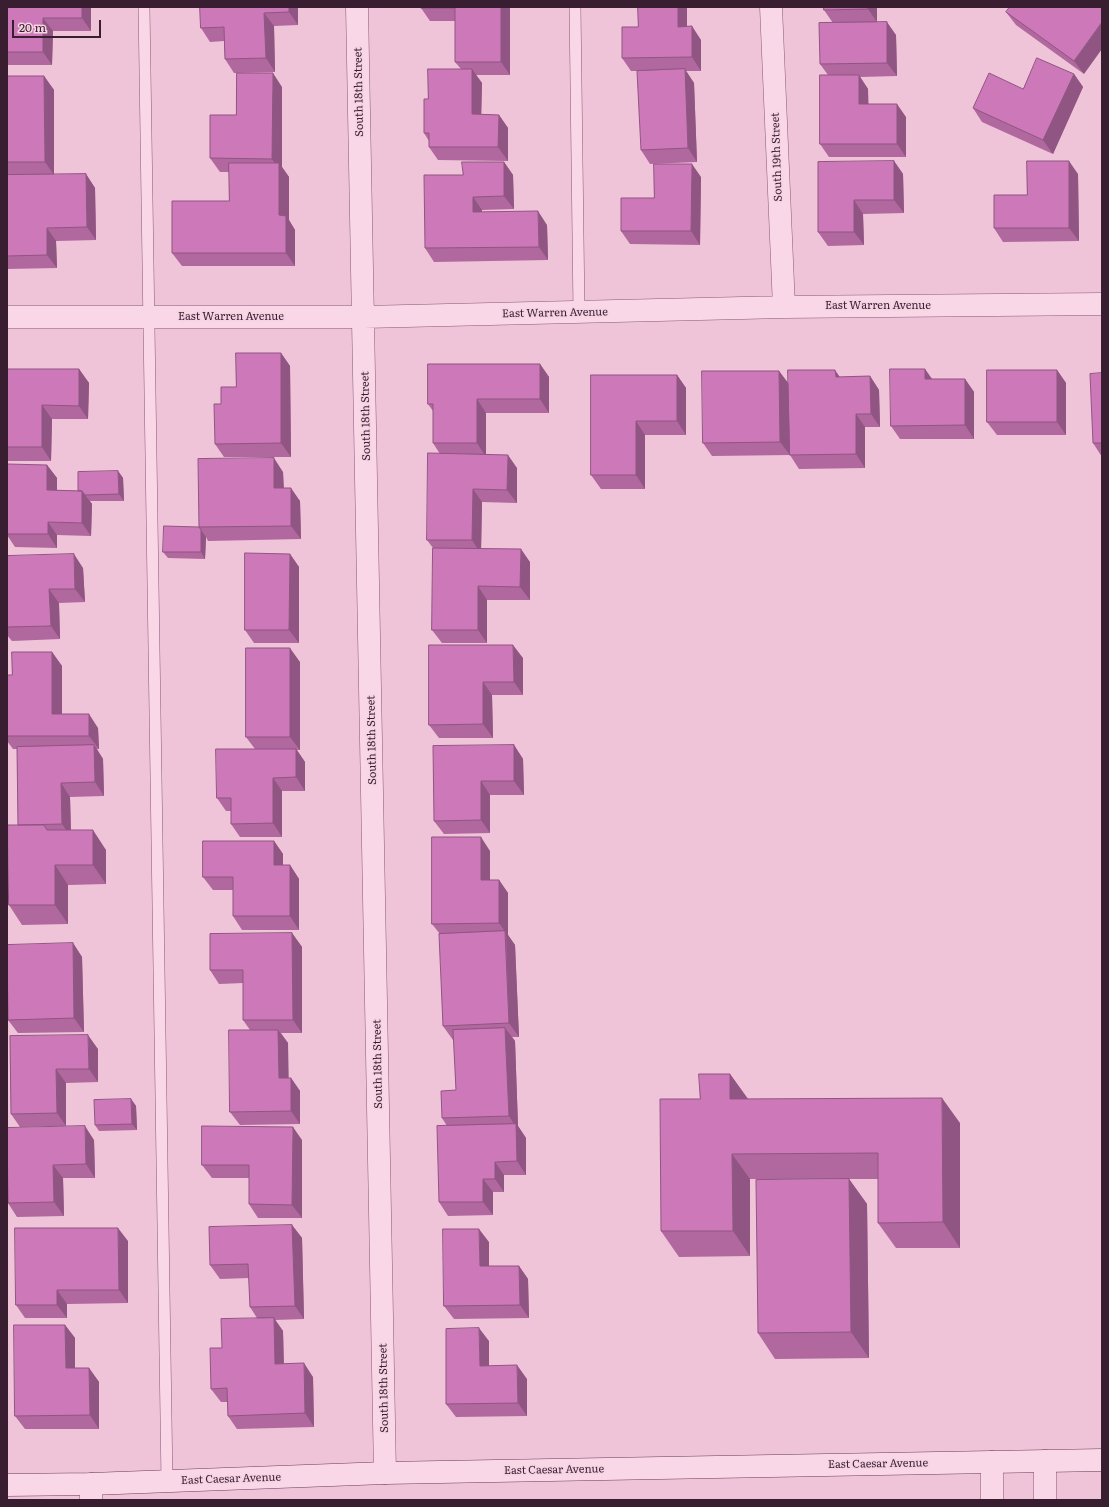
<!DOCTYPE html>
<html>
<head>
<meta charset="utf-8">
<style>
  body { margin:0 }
  #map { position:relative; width:1109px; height:1507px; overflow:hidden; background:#efc3d8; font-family:Literata,serif }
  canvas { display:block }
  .frame { position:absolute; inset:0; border:8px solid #391e31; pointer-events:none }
  .scale { position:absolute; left:12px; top:20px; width:89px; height:18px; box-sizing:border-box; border:2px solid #391e31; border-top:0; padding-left:5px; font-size:12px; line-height:14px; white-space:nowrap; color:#391e31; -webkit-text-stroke:3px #f6d3e3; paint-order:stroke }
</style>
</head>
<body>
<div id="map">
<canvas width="1109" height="1507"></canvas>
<div class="frame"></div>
<div class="scale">20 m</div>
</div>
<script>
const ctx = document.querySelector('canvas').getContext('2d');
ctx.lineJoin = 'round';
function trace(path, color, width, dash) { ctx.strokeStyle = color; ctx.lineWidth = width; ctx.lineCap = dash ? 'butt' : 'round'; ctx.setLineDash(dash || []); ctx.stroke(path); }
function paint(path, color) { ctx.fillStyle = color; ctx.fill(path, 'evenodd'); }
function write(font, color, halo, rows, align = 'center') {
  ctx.font = font + ' Literata,serif'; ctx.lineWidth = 3; ctx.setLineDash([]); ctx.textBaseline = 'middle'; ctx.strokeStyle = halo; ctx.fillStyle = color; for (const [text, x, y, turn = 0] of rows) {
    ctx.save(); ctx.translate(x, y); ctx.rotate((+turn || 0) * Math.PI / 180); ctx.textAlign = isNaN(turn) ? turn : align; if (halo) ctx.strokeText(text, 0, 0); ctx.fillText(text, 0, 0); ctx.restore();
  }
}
const lane = new Path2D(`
  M144 7 167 1481
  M575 7 579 312`);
const street = new Path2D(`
  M357 7 385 1473
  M771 7 784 307
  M7 317H364L784 307 1102 304
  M1045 1461V1500
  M992 1462V1500
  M91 1484V1500`);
const secondary = new Path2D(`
  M7 1485 91 1484 385 1473 1102 1460`);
const wall = new Path2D(`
  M7 7H91V31H53L52 65H8L7 64Z
  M200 7H298V25L274 26 275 72 234 73 225 59 224 41 210 42 201 28Z
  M510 7V75H476L482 83 481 114 499 115 508 128V161L438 160 429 147V141L424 133 428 99 461 69 455 62V21H430L421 8Z
  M877 7V22L896 35 897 76 860 77 868 89V104L906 117V157H829L820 144 828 75 820 64 833 23 824 10Z
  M1064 8 1084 74 1016 25 1006 12Z
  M687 26 701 40V71H685L694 83 697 162 650 164 641 150 648 71H631L622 58 638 27Z
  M1074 74 1083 87 1053 154 982 122 973 108 1023 89Z
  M7 76H44L54 90V175L86 174 95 188 96 240 56 241 57 268 7 269Z
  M282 87V167L289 177V220L295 230V266H182L172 253 229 201V172H220L210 158 236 115Z
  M894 161 903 174 904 213 863 214 864 245 828 246 818 232Z
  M504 162 513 175 514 209 482 210V212L547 225 548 260 434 262 425 248 463 175Z
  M1078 174 1079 241 1003 242 994 228Z
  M701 177 700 245 630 244 621 231 654 198Z
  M281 353 290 366 291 457H224L215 444 236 387Z
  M540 364 549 377V413H486V454L517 468V503L482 502 481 549 530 562V600H487V643H442L432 630 433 548 427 540 440 454 433 443V411L428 404Z
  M7 369H79L89 383 88 419H52L51 461H8L7 460Z
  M1057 370 1066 383V435H997L987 422Z
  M779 371 788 384 840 377 870 376 879 390 880 427H865V468L799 469 790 455 712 456 703 443Z
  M1102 373V457L1093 443Z
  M591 375H677L686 388V435H645V489H601L591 475Z
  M932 379H965L974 392V439H900L891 426Z
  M47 465 57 478V490L78 491 118 471 123 478 124 501H90L92 504 91 536 57 535V548L15 547 7 535V484Z
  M283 472 284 488 300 501 301 539 208 541 206 537 205 559 168 558 163 552 199 527Z
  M290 554 299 567V643H254L245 630Z
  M7 556 83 568 85 602 59 603 60 639 12 641 7 635Z
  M429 645 523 658V695H492L493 738H439L429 725Z
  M52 652 62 666V714L98 728 99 749H97L103 759 104 796 70 797 71 830 106 850V884L68 885V924L22 925 9 905 18 825 17 749H13L7 741V675H12Z
  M300 662V750H297L305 762V791H282V837H240L231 824V811H226L217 798 255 749 246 737Z
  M514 745 523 759 524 795H490V833L444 834 434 821Z
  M274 841 283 854V865H290L299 879V930H242L233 916V890H213L203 877Z
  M490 851V880H499L508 893V935L515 945 519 1037H512L515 1041 518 1126 526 1138V1175H504V1192H493V1215L448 1216 439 1202 447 1126 442 1118 456 1090 454 1040H453L443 1026 440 934 432 924Z
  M292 933 302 947V1033H281L288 1043V1078H291L300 1091V1124L240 1125 230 1112 250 1030 243 1020V983L219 984 210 970Z
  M73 943 82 957 84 1032 18 1033 8 1020Z
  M10 1036 98 1049V1082L66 1083V1126L20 1127 11 1114Z
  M730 1074 748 1099 960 1123V1248H896L878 1223V1179H849L867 1204 869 1358 775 1359 758 1333 848 1179H750V1256L679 1257 661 1231 700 1099Z
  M131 1099 136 1106 137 1130 99 1131 95 1125Z
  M94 1140 95 1178H63L64 1216 17 1217 8 1203 7 1168Z
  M302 1140V1218H258L249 1204V1178H212L202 1165Z
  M292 1225 302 1238 304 1319 275 1320 283 1331 284 1364 313 1377 314 1427 237 1429 228 1416 227 1402H221L211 1389 222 1348 257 1318 250 1307 249 1278 220 1279 210 1265Z
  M128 1241V1303L67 1304V1318H25L16 1305Z
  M489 1242V1266H519L528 1279 529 1318 454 1319 444 1306Z
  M65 1325 75 1338V1368H89L99 1382V1429H25L15 1416Z
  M489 1341V1366L527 1379V1416L456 1417 446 1404Z`);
const shadedWall = new Path2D(`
  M82 7H91V31L82 18Z
  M289 7H298V25L289 12Z
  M501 7H510V75L501 62Z
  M678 7H687V40L678 27Z
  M868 7H877V22L868 9Z
  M264 13 274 26 275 72 266 58Z
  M43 18 53 31 52 65 43 52Z
  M887 22 896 35 897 76 887 63Z
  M1102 22V49L1084 74 1074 61Z
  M692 26 701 40V71L692 57Z
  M472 69 482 83 481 127 472 114Z
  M685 69 694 83 697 162 688 148Z
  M273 73 282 87V167L289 177V220L295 230V266L286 253 279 215V169L272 159Z
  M1074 74 1083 87 1053 154 1043 140Z
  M859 75 868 89 869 118 859 104Z
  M44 76 54 90V175L45 162Z
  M897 104 906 117V157L897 144Z
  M499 115 508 128V161L498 147Z
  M894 161 903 174 904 213 894 200Z
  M1069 161 1078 174 1079 241 1069 228Z
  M504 162 513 175 514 209 504 196Z
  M692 164 701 177 700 245 691 231Z
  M86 174 95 188 96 240 87 227Z
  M473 197 482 210V226L473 212Z
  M854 200 863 214 864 245 854 232Z
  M538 211 547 225 548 260 539 247Z
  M47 228 56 241 57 268 47 255Z
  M281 353 290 366 291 457 281 443Z
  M540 364 549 377V413L540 399Z
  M79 369 89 383 88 419 79 406Z
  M925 369 935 383 925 379Z
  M835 370 844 383 836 377Z
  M1057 370 1066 383V435L1057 422Z
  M779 371 789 384 790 455 780 442Z
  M677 375 686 388V435L677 421Z
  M870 376 879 390 880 427 871 414Z
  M965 379 974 392V439L965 425Z
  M477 399 486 413V457L477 443Z
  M42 405 52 419 51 461 42 447Z
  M856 414 865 427V468L856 454Z
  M636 421 645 435V489L636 475Z
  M508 455 517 468V503L507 490Z
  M274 458 283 472 284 501 274 488Z
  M47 465 57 478V504L47 490Z
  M118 471 123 478 124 501 119 494Z
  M291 488 300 501 301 539 291 526Z
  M473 489 482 502 481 554 472 540Z
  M82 491 92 504 91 536 82 523Z
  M48 522 57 535V548L48 534Z
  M201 530 206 537 205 559 201 552Z
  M521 549 530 562V600L520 587Z
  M74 554 83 568 85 602 75 589Z
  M290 554 299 567V643L289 630Z
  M478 586 487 600V643L478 630Z
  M49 589 59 603 60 639 51 626Z
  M513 645 523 658V695L514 682Z
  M290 648 300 662V750L290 737Z
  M52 652 62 666V728L52 714Z
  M483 682 492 695 493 738 483 724Z
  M89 714 98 728 99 749 89 736Z
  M94 745 103 759 104 796 95 782Z
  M514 745 523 759 524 795 514 781Z
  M296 749 305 762V791L296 777Z
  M273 778 282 791V837L273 823Z
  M481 781 490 795V833L481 820Z
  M61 783 70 797 71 837 62 824Z
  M93 830 106 850V884L93 865Z
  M481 837 490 851V893L481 880Z
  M274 841 283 854V879L274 865Z
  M55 865 68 885V924L55 905Z
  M290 865 299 879V930L290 916Z
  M499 880 508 893V935L515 945 519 1037 509 1023 506 933 499 923Z
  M292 933 302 947V1033L293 1020Z
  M73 943 82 957 84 1032 74 1018Z
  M505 1028 515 1041 518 1126 526 1138V1175L517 1161 516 1127 509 1116Z
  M278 1030 288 1043 289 1092 279 1078Z
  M88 1035 98 1049V1082L89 1069Z
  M56 1069 66 1083V1126L57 1113Z
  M730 1074 748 1099H730Z
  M291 1078 300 1091V1124L291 1111Z
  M942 1098 960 1123V1248L943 1222Z
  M131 1099 136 1106 137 1130 132 1124Z
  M85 1126 94 1140 95 1178 86 1164Z
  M293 1127 302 1140V1218L292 1205Z
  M732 1154 750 1179V1256L733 1231Z
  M495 1162 504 1175V1192L495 1179Z
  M53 1165 63 1178 64 1216 54 1202Z
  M483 1179 493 1192V1215L483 1202Z
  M849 1179 867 1204 869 1358 851 1332Z
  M292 1225 302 1238 304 1319 295 1306Z
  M118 1228 128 1241V1303L119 1290Z
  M479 1229 489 1242V1280L480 1266Z
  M519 1266 528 1279 529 1318 520 1305Z
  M57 1290 67 1304V1318L57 1305Z
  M274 1318 283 1331 284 1377 275 1364Z
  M65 1325 75 1338V1382L66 1368Z
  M479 1328 489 1341V1380L480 1366Z
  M304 1363 313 1377 314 1427 305 1413Z
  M517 1365 527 1379V1416L518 1403Z
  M89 1368 99 1382V1429L90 1415Z`);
const building = new Path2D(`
  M7 7H82V18H43V52H7Z
  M200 7H289V12L264 13 266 58 225 59 224 27 201 28Z
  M421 7H501V62H455V8H421Z
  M638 7H678V27L692 26V57L622 58V27H638Z
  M824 7H868V9L824 10Z
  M1010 7H1063L1064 8V7H1102V22L1074 61 1006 12Z
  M887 22V63L820 64 819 23Z
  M1037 58 1074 74 1043 140 973 108 989 73 1023 89Z
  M428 69H472V114L499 115 498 147H429V133H424V99H428Z
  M685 69 688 148 641 150 637 71Z
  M237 73H273L272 159 210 158V115H236Z
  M820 75H859V104H897V144H820Z
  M7 76H44L45 162H7Z
  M894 161V200H854V232H818V162Z
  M1027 161H1069V228H994V195H1027Z
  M462 162H504V196L473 197V212L538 211 539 247 425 248 424 175H463Z
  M229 163H279V215L286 216V253H172V201H229Z
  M654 164H692L691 231H621V198H654Z
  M86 174 87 227 47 228V255L7 256V175Z
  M236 353H281V443L215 444 214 404H221V387H236Z
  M428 364H540V399H477V443H433V404H428Z
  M7 369H79V406L42 405V447H7Z
  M890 369H925V379H965V425L891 426Z
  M788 370H835L836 377 870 376 871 414H856V454L790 455Z
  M987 370H1057V422H987Z
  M702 371H779L780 442 703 443Z
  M1102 373V443H1093L1090 374Z
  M591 375H677V421H636V475H591Z
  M428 453 508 455 507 490 473 489 472 540H427Z
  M274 458V488H291V526L199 527 198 459Z
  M7 464 47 465V490L82 491V523L48 522V534H7Z
  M118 471 119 494 85 495 82 491H78V472Z
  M164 526 199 527 201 530V552H163Z
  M433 548 521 549 520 587 478 586V630H432Z
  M245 553 290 554 289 630H245Z
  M74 554 75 589H49L51 626 7 627V556Z
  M429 645H513L514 682H483V724L429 725Z
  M246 648H290V737H246Z
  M12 652H52V714H89V736H7V675H12Z
  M94 745 95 782 61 783 62 824 18 825 17 747Z
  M514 745V781H481V820L434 821 433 746Z
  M216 749H296V777L273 778V823L231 824V798H217Z
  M8 825H44L47 830H93V865H55V905H9Z
  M432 837H481V880H499V923L432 924Z
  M203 841H274V865H290V916H233V877H203Z
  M505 931 509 1023 443 1026 439 934Z
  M292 933 293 1020H243V970H210V934Z
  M73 943 74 1018 8 1020 7 945Z
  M505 1028 509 1116 442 1118 441 1091 456 1090 453 1030Z
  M229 1030H278L279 1078H291V1111L230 1112Z
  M88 1035 89 1069H56L57 1113 11 1114 10 1036Z
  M699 1074H730V1099L942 1098 943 1222 878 1223V1153L732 1154 733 1231H661L660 1099H700Z
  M131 1099 132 1124 95 1125 94 1100Z
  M516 1124 517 1161 495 1162V1179H483V1202H439L437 1126Z
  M85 1126 86 1164 53 1165 54 1202 8 1203 7 1128Z
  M202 1126 293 1127 292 1205 249 1204V1165H202Z
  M849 1179 851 1332 758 1333 756 1180Z
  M292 1225 295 1306 250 1307 248 1264 210 1265 209 1227Z
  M15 1228H118L119 1290H57V1305H16Z
  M443 1229H479L480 1266H519L520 1305 444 1306Z
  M274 1318 275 1364 304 1363 305 1413 228 1416 227 1388 211 1389 210 1348H222L221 1319Z
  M14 1325H65L66 1368H89L90 1415 15 1416Z
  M479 1328 480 1366 517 1365 518 1403 446 1404V1329Z`);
const streetNames = [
  ["South 18th Street",359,92,-91],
  ["South 19th Street",777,157,-92],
  ["East Warren Avenue",878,306],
  ["East Warren Avenue",555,313,-1],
  ["East Warren Avenue",231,317],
  ["South 18th Street",366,416,-91],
  ["South 18th Street",372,740,-91],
  ["South 18th Street",378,1064,-91],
  ["South 18th Street",384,1388,-91],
  ["East Caesar Avenue",878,1464,-1],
  ["East Caesar Avenue",554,1470,-1],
  ["East Caesar Avenue",231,1479,-2]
];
trace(lane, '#895a78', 12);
trace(street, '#895a78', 23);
trace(secondary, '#6b3d5c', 23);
trace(lane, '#f9d7e7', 11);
trace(street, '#f9d7e7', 22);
trace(secondary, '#f9d7e7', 22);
paint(wall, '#b0689f');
paint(shadedWall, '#905582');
paint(building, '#cd79b9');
trace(building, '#905582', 1);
write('11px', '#391e31', '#f6d3e3', streetNames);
</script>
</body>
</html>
